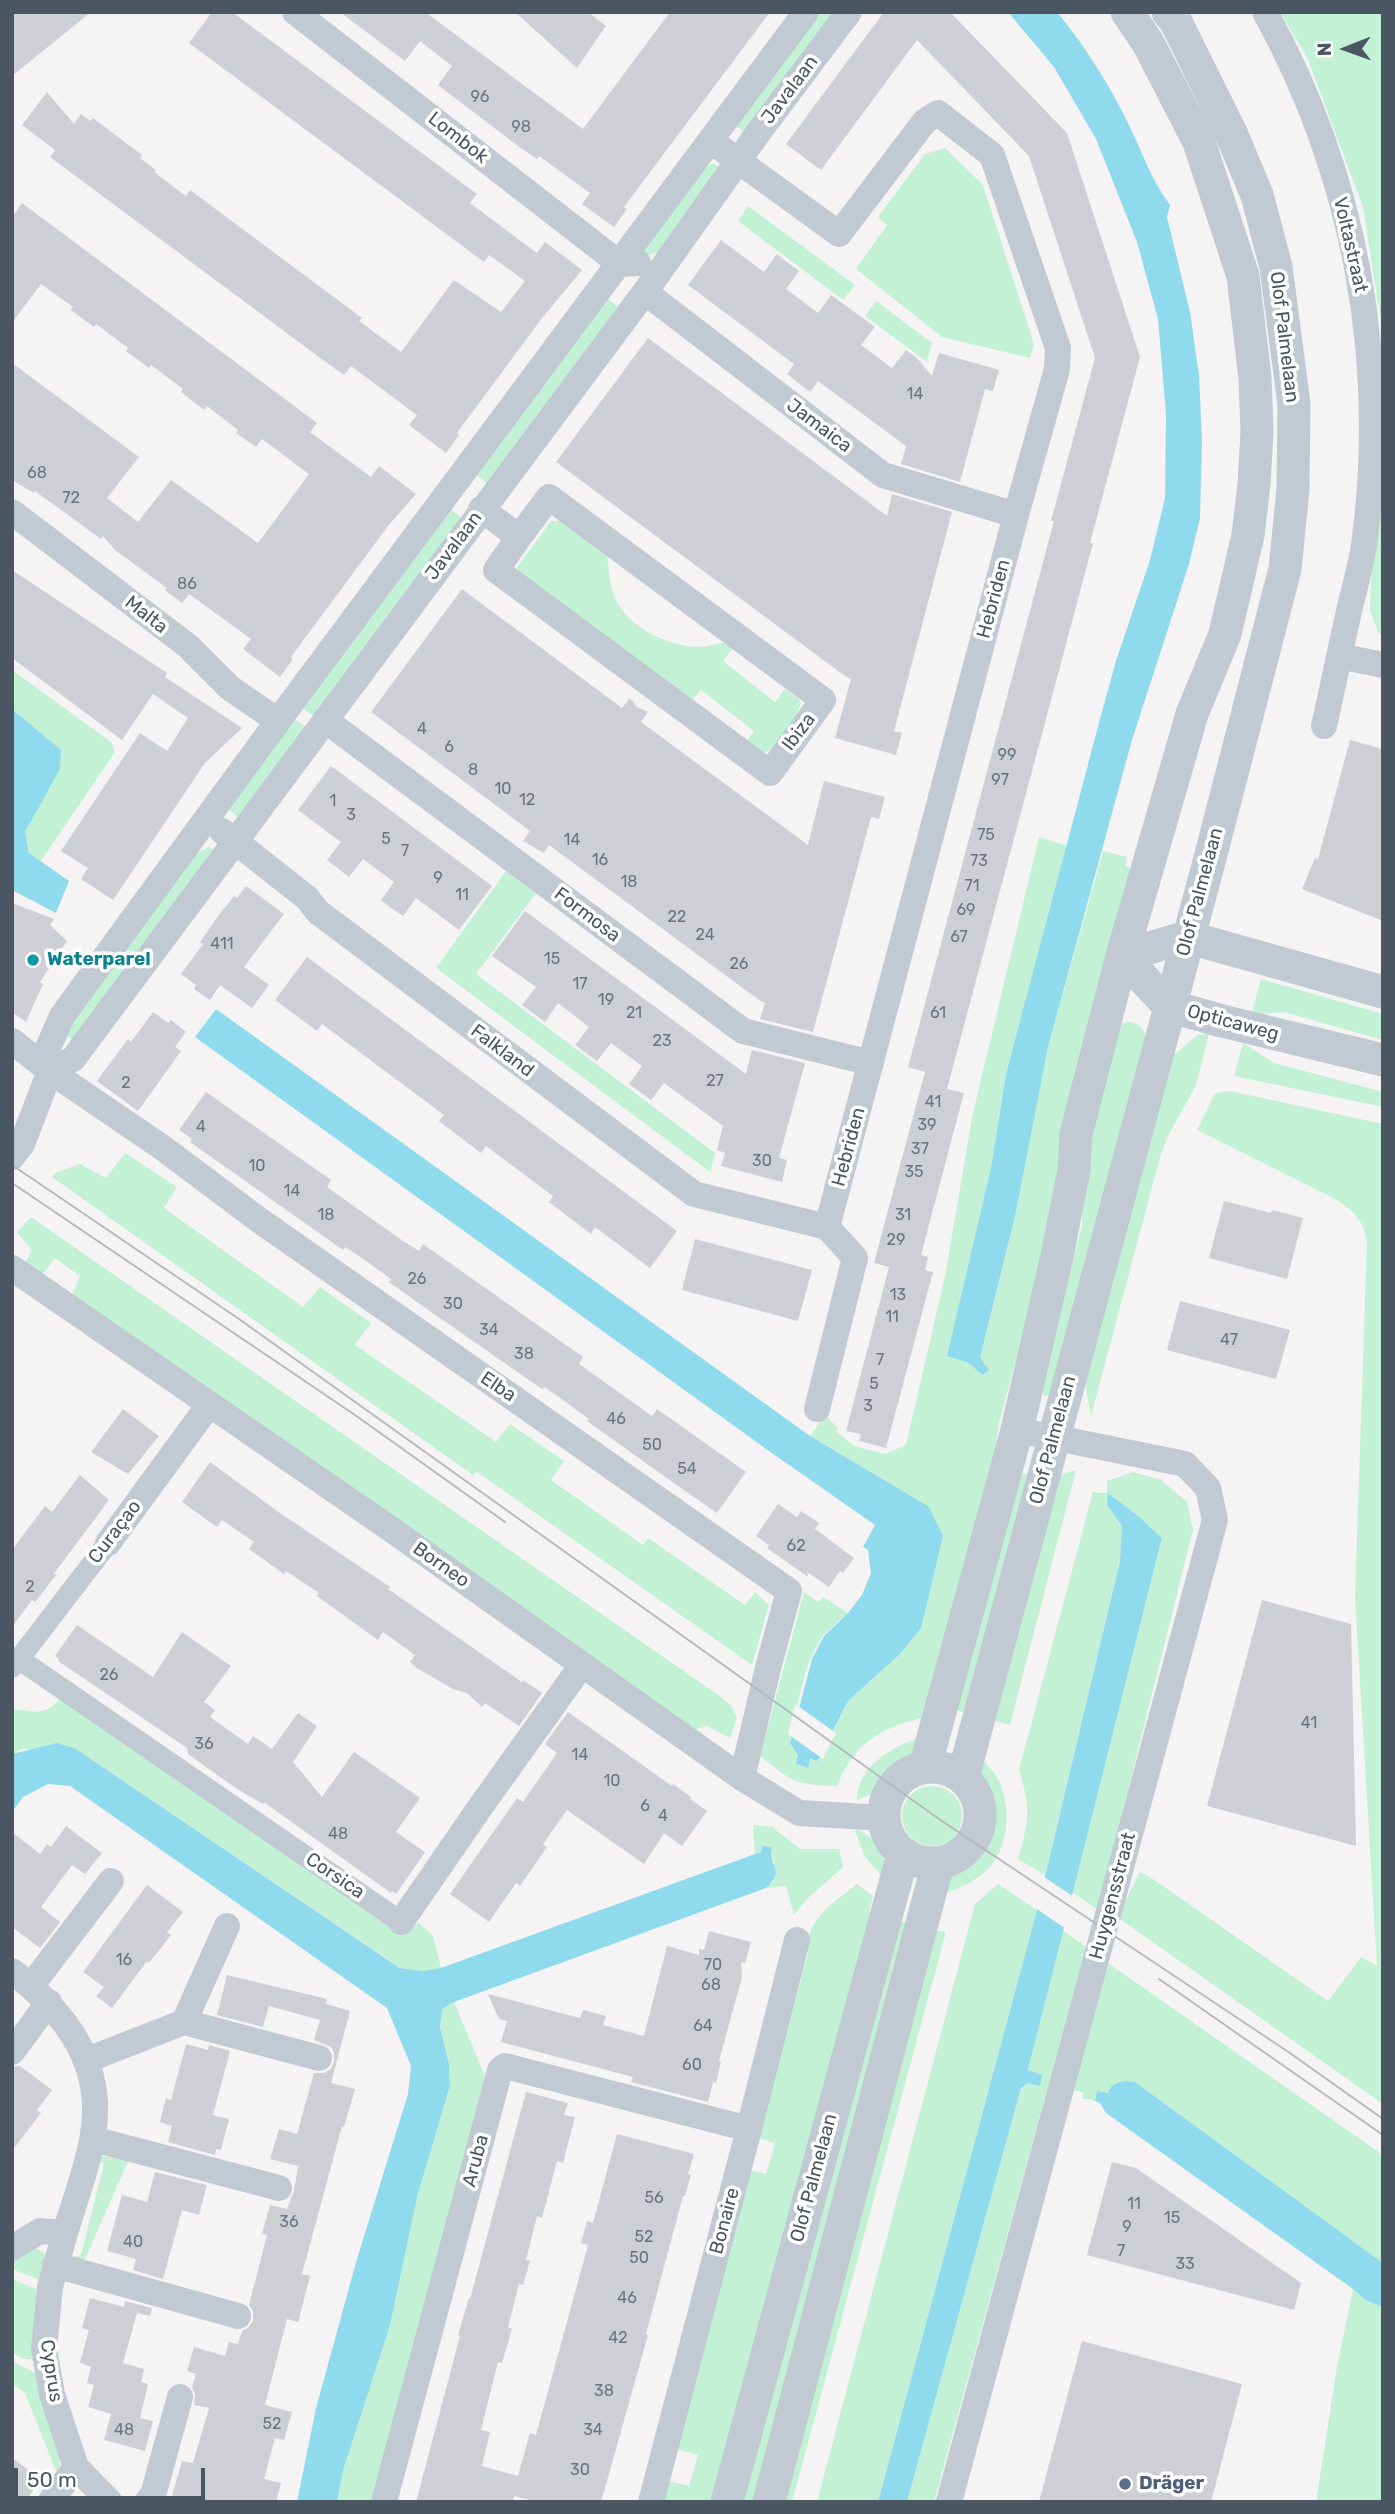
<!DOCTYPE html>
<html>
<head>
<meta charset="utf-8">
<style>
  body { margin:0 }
  #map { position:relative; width:1395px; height:2514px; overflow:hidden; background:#f5f3f3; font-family:Rubik,sans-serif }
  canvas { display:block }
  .frame { position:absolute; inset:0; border:14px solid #4a5661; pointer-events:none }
  .north { position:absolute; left:1311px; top:14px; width:70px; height:70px; -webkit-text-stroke:5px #fff; paint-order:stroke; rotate:269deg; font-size:19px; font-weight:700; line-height:28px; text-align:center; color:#4a5661 }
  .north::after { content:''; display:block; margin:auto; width:24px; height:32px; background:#4a5661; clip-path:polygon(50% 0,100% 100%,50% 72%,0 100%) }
  .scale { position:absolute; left:14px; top:2468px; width:191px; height:32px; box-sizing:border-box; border:4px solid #4a5661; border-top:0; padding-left:9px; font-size:21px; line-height:24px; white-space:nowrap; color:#4a5661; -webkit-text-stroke:5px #fff; paint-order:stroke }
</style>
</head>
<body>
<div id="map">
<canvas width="1395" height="2514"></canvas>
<div class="frame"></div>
<div class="north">N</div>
<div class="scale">50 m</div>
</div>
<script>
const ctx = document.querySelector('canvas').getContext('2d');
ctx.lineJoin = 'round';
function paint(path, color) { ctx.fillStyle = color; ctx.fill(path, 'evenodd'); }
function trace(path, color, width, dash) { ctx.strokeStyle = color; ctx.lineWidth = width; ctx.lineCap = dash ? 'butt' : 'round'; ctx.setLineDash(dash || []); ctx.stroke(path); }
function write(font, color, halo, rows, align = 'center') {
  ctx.font = font + ' Rubik,sans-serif'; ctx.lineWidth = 7; ctx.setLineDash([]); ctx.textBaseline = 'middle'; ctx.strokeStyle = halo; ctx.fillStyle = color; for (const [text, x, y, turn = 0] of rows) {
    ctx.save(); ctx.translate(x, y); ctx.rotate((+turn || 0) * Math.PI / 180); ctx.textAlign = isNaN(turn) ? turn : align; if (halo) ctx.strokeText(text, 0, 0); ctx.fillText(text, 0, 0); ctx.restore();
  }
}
const green = new Path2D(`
  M815 12H836L747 133 736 126Z
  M1280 12H1383V335L1363 207 1307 57Z
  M945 148 983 185 1034 344 1030 358 942 337 856 269 887 225 878 217 925 154Z
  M713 163 719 167 664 250 635 260 692 176Z
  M748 206 855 285 843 300 738 221Z
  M605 297 621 309 489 485 474 473Z
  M876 301 932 343 927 362 865 316Z
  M1383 488V636L1378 632 1370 610 1371 581Z
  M449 508 464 519 316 718 301 707Z
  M551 521H560L607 555C609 569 609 585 615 598 628 627 665 645 696 647 705 647 714 644 723 643L733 648 723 661 775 702 785 689 798 698 801 703C797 715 775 757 759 753 755 752 749 747 745 744L754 731 701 690 690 703 520 576 517 567Z
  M12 670 111 742 115 752 41 861 29 853 25 831 60 769 61 751 12 709Z
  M293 718 309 729 238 817 228 809Z
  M1039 837 1068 846 1006 1074 991 1168 948 1356 969 1363 982 1375 980 1358 1016 1212 1048 1047 1103 851 1127 857 1125 866 1137 870 1061 1192 999 1423 987 1504 923 1718C880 1727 853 1745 837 1786 795 1785 793 1782 760 1756L804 1592 818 1602 823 1597 848 1613C840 1620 830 1628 823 1636 802 1665 798 1708 790 1742L798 1755 796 1764 807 1768 809 1759 819 1761 848 1701 900 1654 921 1628 929 1586 928 1506 810 1436 825 1415 838 1428 837 1432 854 1446 885 1454 906 1445 945 1276 973 1113Z
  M209 847 214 850 76 1042 65 1035 101 977 192 855Z
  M506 871 536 893 476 974 715 1153 710 1172 436 968Z
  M1261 979 1383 1014V1040L1284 1012 1251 1015Z
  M1129 1022C1143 1024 1145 1032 1148 1045L1051 1396H1044L1039 1388 1082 1226 1083 1155 1113 1031 1122 1023Z
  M1209 1034 1196 1085 1168 1136 1160 1157 1091 1416 1085 1384 1173 1056 1197 1035Z
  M1243 1043 1274 1063 1383 1092V1107L1234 1076Z
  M1230 1091 1383 1124V2104L1117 1917 1140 1872 1153 1879 1328 2001 1361 1957 1377 1966 1355 1597 1367 1243C1364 1221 1355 1212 1337 1200L1197 1130 1215 1093Z
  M125 1153 177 1187 164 1208 303 1307 320 1287 371 1323 355 1345 496 1442 510 1424 564 1461 551 1480 643 1545 648 1538 745 1605 755 1592 769 1605 752 1665 477 1472 473 1475 52 1177 55 1173 80 1164 106 1178Z
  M31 1217 721 1697 731 1705 737 1718 730 1738 707 1726 693 1730 72 1295 80 1276 55 1258 43 1274 25 1263 32 1250 17 1232Z
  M1076 1470 1010 1725 988 1719 1062 1474Z
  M1133 1472 1161 1480 1187 1502 1193 1530 1098 1910 1072 1892 1162 1539 1107 1505 1122 1526 1120 1561 1045 1875 1018 1859C1029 1822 1031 1808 1019 1770L1093 1492 1107 1493V1481Z
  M1035 1473 970 1714 951 1709 1016 1475Z
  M60 1698 407 1930 419 1923 433 1936 441 1968 423 1971 401 1968 76 1749H23L12 1754V1709C33 1711 47 1717 60 1698Z
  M916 1739 912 1758 888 1776 879 1791 857 1800C857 1768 890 1748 916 1739Z
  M980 1756C984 1762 990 1767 994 1773 1011 1797 1011 1839 993 1863 982 1878 960 1889 942 1894L950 1877 966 1869 984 1854 993 1831V1810L989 1793 980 1778Z
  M902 1816a30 30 0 1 1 60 0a30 30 0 1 1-60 0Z
  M753 1825 772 1827 800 1849H839L843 1867 807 1899 794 1915 786 1886 766 1888 774 1881V1862L770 1855 761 1852 755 1854Z
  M857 1829C878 1840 888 1852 883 1877L865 1857 855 1831Z
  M857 1884 873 1896 869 1912 876 1913 712 2502H663L668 2481 689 2486 698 2455 676 2449 750 2170 766 2174 775 2143 758 2138 808 1953C806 1917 832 1905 857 1884Z
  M998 1884 1037 1910 878 2502H817L975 1904Z
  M894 1920 915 1924 760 2502H742Z
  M931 1929 946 1932 792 2502H775Z
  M1062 1930 1086 1947 934 2502H907L1021 2088 1028 2083 1040 2085 1028 2071Z
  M1105 1961 1383 2155V2263L1135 2082 1108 2093 1097 2091 1095 2101 1082 2098 1083 2092 1071 2090Z
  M454 2002 485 2076 401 2397 371 2502H337L344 2467 417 2197 450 2086 449 2064 440 2027 442 2009Z
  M99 2156 129 2159 83 2264 74 2257 81 2255 104 2164 99 2162Z
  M31 2248 39 2249 49 2258 44 2278 37 2279 12 2269V2260Z
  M12 2279 36 2289 39 2294 36 2357C27 2362 20 2357 12 2352Z
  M1353 2289 1367 2301 1383 2307V2502H1316L1337 2367Z
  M12 2361 37 2374 61 2455 58 2476 25 2393 12 2383Z`);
const water = new Path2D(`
  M1008 12H1057C1085 46 1109 84 1128 123 1142 151 1151 180 1170 205L1167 217 1190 312 1199 375 1202 440 1200 518 1189 564 1132 740 1048 1047 1016 1212 980 1358 989 1370 982 1375 969 1363 947 1356 991 1168 1006 1074 1100 719 1116 661 1150 560 1165 498 1166 414 1158 319 1137 242 1096 139 1054 67Z
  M12 709 61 750 60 769 25 832 29 853 69 881 56 913 12 890Z
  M216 1009 810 1436 928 1506 943 1536 921 1628 900 1654 848 1701 818 1761 810 1759 808 1768 796 1764 798 1755 790 1743 812 1659 824 1636 848 1613 862 1595 871 1573 868 1550 863 1547 875 1525 769 1451 195 1037Z
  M1108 1493 1138 1516 1162 1538 1028 2070 1042 2075 1040 2086 1028 2083 1021 2088 907 2502H878L1037 1910 1120 1561 1122 1526 1107 1505Z
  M57 1743 76 1749 400 1968 423 1971 441 1968 755 1854 761 1852 763 1845 772 1848C767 1866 787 1870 766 1888L454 2002 442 2009 440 2027 449 2064 450 2086 417 2197 390 2325 344 2467 337 2502H297L316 2408 357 2259 408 2094 411 2066 387 2008 70 1786 48 1784 23 1797 12 1812V1754Z
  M1125 2081 1135 2082 1383 2263V2307L1367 2301 1353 2289 1106 2113 1100 2103 1095 2101 1097 2091 1108 2093C1111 2084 1116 2083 1125 2081Z`);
const pier = new Path2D(`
  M795 1704 836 1733 823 1759 788 1734Z
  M1041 1875 1074 1897 1066 1929 1034 1907Z`);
const building = new Path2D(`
  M12 12H91L12 76Z
  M212 12H232L477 194 470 203 537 253 545 242 582 270 542 318 457 433 459 435 446 453 409 425 417 415 351 366 344 375 327 363 50 157 55 150 22 125 47 92 74 124 81 114 90 121 93 118 142 155 140 158 156 170 154 172 186 196 190 190 362 318 359 321 401 352 454 280 501 312 525 281 489 255 484 262 189 43Z
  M340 12H425L583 129 670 12H770L624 207 627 209 614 227 582 204 590 193 539 156 537 159 518 146 438 85 452 66 420 41 405 61Z
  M515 12H588L606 26 577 68Z
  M884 12H950L1067 133 1140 357 1090 543H1093L947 1089 964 1093 921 1255 928 1257 925 1270 933 1272 886 1448 859 1441 861 1434 846 1431 889 1267 874 1263 925 1072 908 1067 1054 521H1051L1095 358 1029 156 917 40 821 170 786 144Z
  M22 203 317 423 310 432 371 477 379 466 416 494 388 526 291 657 293 659 280 677 243 649 251 639 189 594 182 603 165 590 167 588 115 550 103 536 101 539 35 491 34 493 12 480V363L139 457 107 498 138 522 171 480 258 543 309 474 262 439 256 447 236 433 238 430 207 406 204 410 181 392 183 389 151 365 149 368 126 351 128 348 96 324 94 327 71 310 73 307 41 284 12 323V217Z
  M721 240 764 272 777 254 788 263 799 271 786 289 818 313 831 295 875 327 861 345 892 368 906 350 917 358 932 376 939 353 999 370 993 391 985 389 960 482 901 464 906 446 818 381 810 392 787 374 794 364 688 285Z
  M648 338 887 516 892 494 952 512 894 731 902 733 896 755 835 738 851 679 845 676 556 462Z
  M12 570 167 673 165 677 242 728 205 763 113 900 81 879 88 868 61 851 140 733 167 751 188 718 153 694 122 740 12 658Z
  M462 589 622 708 630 698 637 707 648 712 641 722 808 845 824 781 885 797 879 819 871 817 813 1032 760 1019 765 1003 759 1000 549 845 544 853 523 841 530 831 371 712Z
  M1350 740 1383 749V921L1302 889 1315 858 1318 859Z
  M331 766 492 886 459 930 416 898 403 916 391 908 381 900 394 882 363 859 349 877 327 860 341 842 298 810Z
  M246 886 284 914 244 967 269 985 252 1008 220 985 210 1000 194 989 196 985 181 974 203 944 200 942 219 915 234 896 237 898Z
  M12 903 54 919 50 925 67 941 40 982 43 984 26 1022 12 1012Z
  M525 911 746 1074 752 1050 805 1063 779 1158 787 1160 782 1182 721 1166 725 1153 717 1150 723 1126 664 1083 651 1100 629 1084 642 1066 611 1043 597 1061 575 1045 589 1027 558 1003 545 1022 522 1005 536 987 492 956Z
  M307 957 677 1231 650 1268 595 1227 591 1234 549 1202 553 1196 486 1146 481 1153 439 1121 444 1115 322 1024 317 1031 275 1000Z
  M153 1012 168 1023 171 1020 186 1032 175 1047 181 1051 138 1111 97 1081 128 1039 131 1042Z
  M206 1092 331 1180 327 1187 400 1239 419 1251 423 1244 583 1357 579 1364 652 1416 657 1409 746 1472 719 1510 717 1513 678 1486 587 1421 589 1419 556 1395 544 1387 542 1389 414 1300 389 1282 391 1279 359 1256 345 1247 343 1250 190 1142 192 1139 179 1130Z
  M1224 1201 1271 1213 1272 1210 1303 1218 1287 1279 1209 1258Z
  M695 1239 812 1270 798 1321 682 1290Z
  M1180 1301 1290 1330 1276 1379 1167 1350Z
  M123 1409 159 1436 128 1474 91 1452Z
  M210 1462 277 1511 390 1587 388 1589 522 1682 523 1680 542 1693 519 1726 485 1703 482 1707 467 1693 453 1689 417 1668 410 1662 415 1655 383 1632 378 1640 317 1596 319 1593 286 1571 284 1574 249 1549 254 1542 222 1520 217 1527 182 1502Z
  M80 1475 109 1500 53 1575 57 1574 35 1602 32 1600 12 1627V1550L45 1506 52 1512Z
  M778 1504 797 1517 801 1511 819 1523 815 1529 854 1558 843 1573 840 1571 829 1587 807 1572 808 1577 767 1548 769 1545 756 1536Z
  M1262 1600 1351 1624 1356 1846 1207 1806Z
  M77 1625 153 1677 182 1632 212 1653 231 1666 204 1702 215 1710 210 1717 248 1744 253 1736 272 1749 298 1713 317 1726 293 1762 322 1797 354 1752 420 1798 396 1832 425 1852 396 1894 392 1891 391 1893 265 1803 263 1804 237 1789 188 1754 187 1748 58 1661 59 1659 55 1656Z
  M568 1712 672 1786 673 1784 691 1797 690 1799 707 1811 682 1846 664 1833 644 1864 567 1810 543 1844 547 1847 520 1886 516 1883 489 1922 450 1894 517 1798 523 1802 557 1753 545 1744Z
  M66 1826 102 1853 85 1874 72 1865 41 1907 60 1922 40 1948 12 1927V1832L40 1854 47 1844 51 1847Z
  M147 1885 183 1912 167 1932 171 1935 149 1963 147 1961 112 2008 96 1996 104 1987 83 1972Z
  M709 1931 751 1942 745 1963 741 1962 742 1977 719 2061 721 2062 716 2083 713 2082 708 2102 631 2082 633 2077 501 2042 507 2021 499 2019 488 1994 580 2018 583 2010 606 2016 603 2025 644 2036 667 1946 699 1955V1949L704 1950Z
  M227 1975 327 1999 326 2004 350 2011 331 2083 355 2089 344 2127 342 2126 302 2274 310 2276 298 2322 287 2319 265 2405 292 2412 284 2440 275 2438 264 2479 281 2483 276 2502H182L171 2499 182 2461 193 2463 209 2408 194 2405 195 2394 192 2387 196 2374 187 2371 194 2347 225 2356 229 2342 238 2344 242 2331 248 2328 253 2321V2311L249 2305 267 2235 262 2234 270 2205 287 2209 294 2191 298 2166 270 2159 279 2129 297 2134 314 2073H324L331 2069 334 2061V2053L331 2047 314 2040 320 2020 269 2006 263 2027 217 2015Z
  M186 2044 208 2050 209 2045 230 2051 213 2115 229 2119 221 2150 216 2149 215 2155 168 2142 172 2126 160 2122 166 2098 171 2100Z
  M20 2066 52 2090 37 2110 41 2113 12 2151V2067Z
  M526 2092 568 2103 564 2115 575 2117 563 2163 557 2161 542 2218 537 2216 526 2260 530 2261 523 2285 519 2284 508 2327 512 2329 502 2363 498 2362 481 2430 490 2432 482 2466 518 2476 530 2433 536 2435 588 2245 581 2243 587 2221 593 2223 617 2134 694 2154 688 2174 691 2175 685 2196H683L646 2334 648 2335 601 2502H538L514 2496 513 2502H416L460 2336 458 2335 469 2298 470 2299Z
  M1112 2162 1136 2168 1301 2283 1294 2310 1087 2255Z
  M155 2172 207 2185 199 2215 182 2210 163 2279 133 2270 136 2259 107 2251 122 2195 147 2202Z
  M90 2298 124 2307 125 2301 152 2308 150 2316 137 2313 123 2363 144 2369 141 2382 148 2384 140 2418 153 2421 145 2451 104 2440 111 2414 88 2407 94 2385 87 2383 91 2367 80 2363 89 2330 82 2328Z
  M1082 2341 1242 2384 1211 2502H1039Z
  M12 2458 41 2479 25 2502H12Z`);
const pedestrian = new Path2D(`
  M19 1659 108 1543
  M12 1667 19 1659 401 1922`);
const minor = new Path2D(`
  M295 12 620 264 638 263
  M1265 12C1355 175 1389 361 1364 545 1361 565 1355 586 1350 607 1341 646 1333 686 1324 726
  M711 141 839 234 925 121 938 113 992 155 1058 348 1057 369 1016 515 827 1227 855 1258 817 1409
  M645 292 883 475 1016 515
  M481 509 519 537 496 570 770 773 823 700 549 497 519 537
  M12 512 188 646 230 688 278 721
  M1339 656 1383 665
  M325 720 743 1031 871 1063
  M222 831 307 898 318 912 694 1194 827 1227
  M12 1041 50 1071 163 1148 259 1220 789 1591 768 1668 742 1778
  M50 1071 73 1059 645 292 758 133 849 12
  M12 1157 22 1144 50 1071 48 1048 62 1016 289 706 806 12
  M12 1268 395 1532 742 1778 799 1813 884 1818
  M108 1543 209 1405
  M401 1922 481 1806 582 1665
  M12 1971C67 2014 107 2067 92 2140 86 2172 74 2203 65 2233L40 2231 12 2248
  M31 1986 111 1881
  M184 2022 227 1926
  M12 2052 49 2002
  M87 2060 184 2022 319 2058
  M93 2139 279 2188
  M65 2233 50 2287 44 2349 52 2394 76 2467 110 2502
  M55 2265 238 2316
  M50 2502 76 2467
  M147 2502 153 2495 180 2397
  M384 2502 500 2070 505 2066 749 2129
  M651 2502 749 2129 797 1940
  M949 2502 1215 1520 1208 1488 1185 1464 1017 1430`);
const tertiary = new Path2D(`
  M1122 956 1169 1006 1222 1021 1383 1060
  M1122 956 1187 937 1383 992
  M884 1815a48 48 0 1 1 96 0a48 48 0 1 1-96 0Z
  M925 1767 1017 1430 1057 1256 1074 1170 1076 1134 1122 956 1192 714 1225 634 1248 535 1254 484 1257 432 1255 378 1243 276 1199 142 1148 43 1127 12
  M963 1777 1209 862 1285 569 1293 489 1294 404 1276 267 1257 195 1231 133 1176 22 1168 12
  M727 2502 903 1854
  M769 2502 938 1863`);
const tram = new Path2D(`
  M12 1165 239 1319 939 1819 1287 2051 1383 2119
  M12 1183 355 1415 505 1522
  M1159 1979 1383 2135`);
const markers = [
  [33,960,7,"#0f9aa8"],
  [1125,2484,7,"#5c6f8a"]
];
const numberNames = [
  ["96",480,97],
  ["98",521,127],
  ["14",915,394],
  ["68",37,473],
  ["72",71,498],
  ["86",187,584],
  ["4",422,729],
  ["6",449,747],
  ["99",1007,755],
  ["8",473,770],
  ["97",1000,780],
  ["10",503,789],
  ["12",527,800],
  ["1",333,801],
  ["3",351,815],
  ["75",986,835],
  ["5",386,839],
  ["14",572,840],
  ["7",405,851],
  ["16",600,860],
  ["73",979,861],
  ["9",438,878],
  ["18",629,882],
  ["71",972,886],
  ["11",462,895],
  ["69",966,910],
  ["22",677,917],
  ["24",705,935],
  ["67",959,937],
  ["411",222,944],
  ["15",552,959],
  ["26",739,964],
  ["17",580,984],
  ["19",606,1000],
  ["21",634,1013],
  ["61",938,1013],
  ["23",662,1041],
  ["27",715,1081],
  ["2",126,1083],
  ["41",933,1102],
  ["39",927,1125],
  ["4",201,1127],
  ["37",920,1149],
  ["30",762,1161],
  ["10",257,1166],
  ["35",914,1172],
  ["14",292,1191],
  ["18",326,1215],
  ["31",903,1215],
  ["29",896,1240],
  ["26",417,1279],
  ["13",898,1295],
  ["30",453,1304],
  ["11",892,1317],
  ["34",489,1330],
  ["47",1229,1340],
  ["38",524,1354],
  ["7",880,1360],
  ["5",874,1384],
  ["3",868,1406],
  ["46",616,1419],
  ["50",652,1445],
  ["54",687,1469],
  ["62",796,1546],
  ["2",30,1587],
  ["26",109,1675],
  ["41",1309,1723],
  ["36",204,1744],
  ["14",580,1755],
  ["10",612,1781],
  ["6",645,1806],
  ["4",663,1816],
  ["48",338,1834],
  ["16",124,1960],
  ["70",713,1965],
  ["68",711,1985],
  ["64",703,2026],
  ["60",692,2065],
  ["56",654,2198],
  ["11",1134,2204],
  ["15",1172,2218],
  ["36",289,2222],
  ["9",1127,2227],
  ["52",644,2237],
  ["40",133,2242],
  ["7",1121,2251],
  ["50",639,2258],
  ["33",1185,2264],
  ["46",627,2298],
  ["42",618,2338],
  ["38",604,2391],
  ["52",272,2424],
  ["48",124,2430],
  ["34",593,2430],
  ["30",580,2470]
];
const streetNames = [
  ["Javalaan",790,90,-53],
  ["Lombok",458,138,38],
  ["Voltastraat",1350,245,77],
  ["Olof Palmelaan",1284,337,83],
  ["Jamaica",819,426,37],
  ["Javalaan",454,546,-53],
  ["Hebriden",994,599,-75],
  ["Malta",146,615,38],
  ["Ibiza",799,732,-53],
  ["Olof Palmelaan",1200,892,-75],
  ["Formosa",587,915,37],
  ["Opticaweg",1233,1023,15],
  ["Falkland",502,1051,37],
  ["Hebriden",849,1147,-75],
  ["Elba",498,1387,34],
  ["Olof Palmelaan",1053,1440,-75],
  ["Curaçao",115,1532,-53],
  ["Borneo",441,1565,35],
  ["Corsica",335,1876,34],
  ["Huygensstraat",1113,1896,-75],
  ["Aruba",476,2161,-75],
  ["Olof Palmelaan",814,2178,-75],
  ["Bonaire",725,2221,-75],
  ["Cyprus",51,2371,81]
];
const cultureNames = [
  ["Waterparel",47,960]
];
const serviceNames = [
  ["Dräger",1139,2484]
];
paint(green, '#c3f1d5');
paint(water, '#90daee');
paint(pier, '#f5f3f3');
paint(building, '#cdcfd5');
trace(pedestrian, '#c1cad2', 21);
trace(minor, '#c1cad2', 26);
trace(tertiary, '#c1cad2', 33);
trace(tram, '#b5b8bd', 2);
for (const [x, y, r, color] of markers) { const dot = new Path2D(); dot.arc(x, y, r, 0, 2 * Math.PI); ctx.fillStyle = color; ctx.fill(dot); trace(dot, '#fff', 2.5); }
write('16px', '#6b747e', null, numberNames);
write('19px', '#4a5661', '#fff', streetNames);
write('bold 19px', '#0d838f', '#fff', cultureNames, 'left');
write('bold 19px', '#4e5e75', '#fff', serviceNames, 'left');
</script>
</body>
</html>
